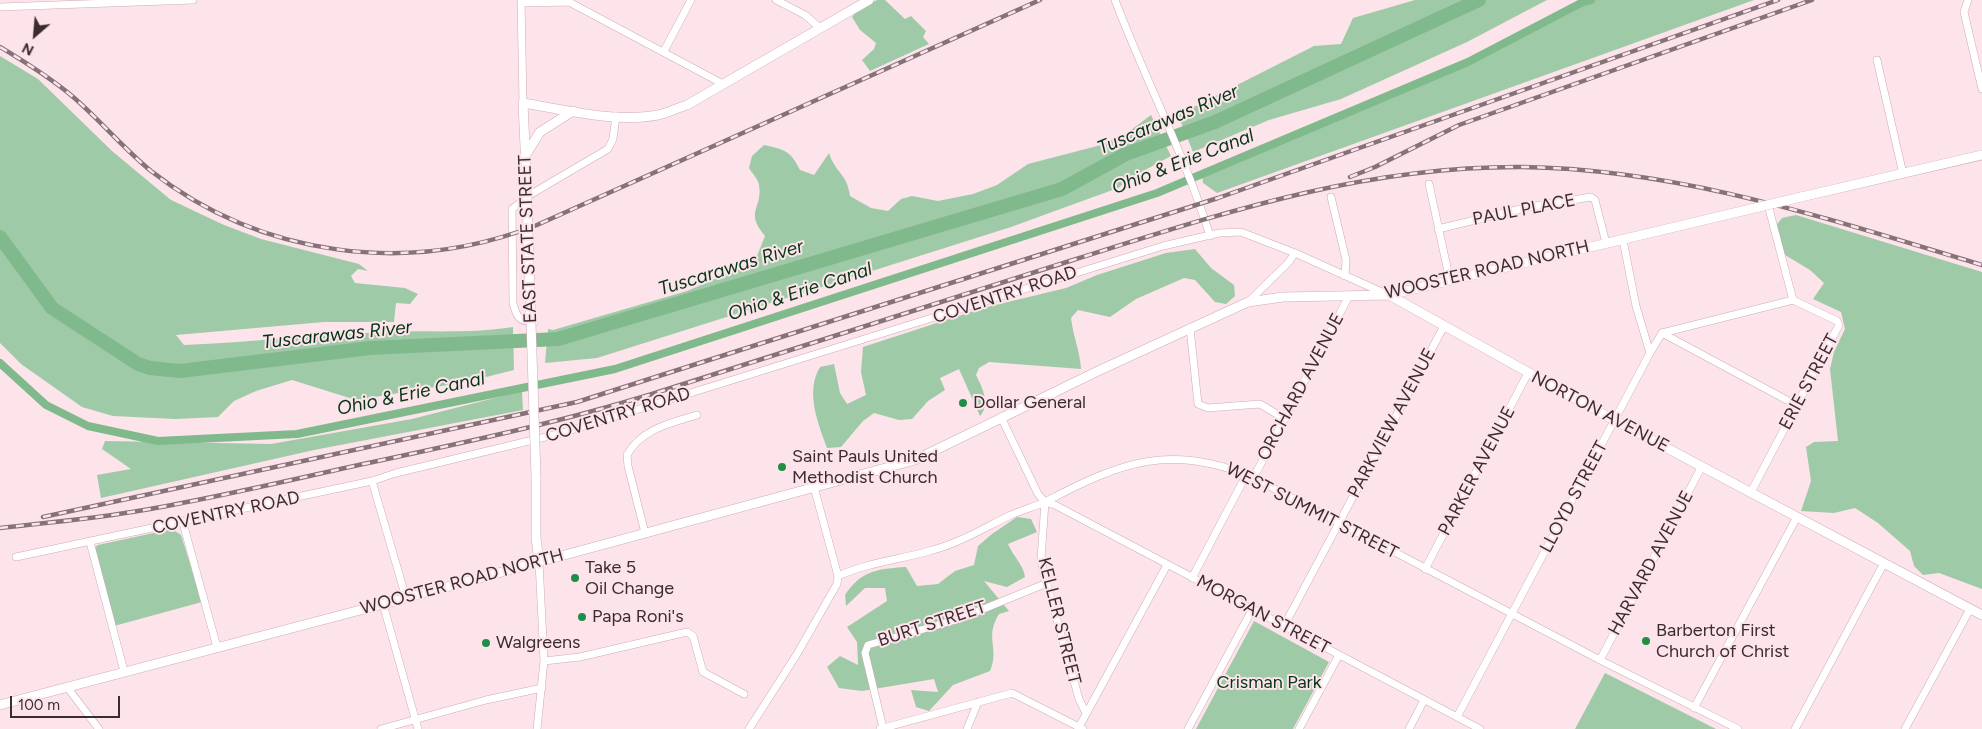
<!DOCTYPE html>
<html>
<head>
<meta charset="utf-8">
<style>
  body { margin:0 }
  #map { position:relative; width:1982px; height:729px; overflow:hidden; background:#fce4ea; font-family:Figtree,sans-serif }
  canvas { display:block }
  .north { position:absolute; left:10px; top:10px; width:50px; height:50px; -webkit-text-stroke:4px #fce4ea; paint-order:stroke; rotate:207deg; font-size:14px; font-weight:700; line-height:20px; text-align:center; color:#3b2c30 }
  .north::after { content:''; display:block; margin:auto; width:18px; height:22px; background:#3b2c30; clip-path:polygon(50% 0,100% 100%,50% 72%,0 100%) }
  .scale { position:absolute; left:10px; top:696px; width:110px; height:22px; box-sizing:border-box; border:2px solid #3b2c30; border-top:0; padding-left:6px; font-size:15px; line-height:18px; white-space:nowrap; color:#3b2c30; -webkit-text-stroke:4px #fce4ea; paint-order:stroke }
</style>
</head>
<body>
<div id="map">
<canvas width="1982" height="729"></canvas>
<div class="north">N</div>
<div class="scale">100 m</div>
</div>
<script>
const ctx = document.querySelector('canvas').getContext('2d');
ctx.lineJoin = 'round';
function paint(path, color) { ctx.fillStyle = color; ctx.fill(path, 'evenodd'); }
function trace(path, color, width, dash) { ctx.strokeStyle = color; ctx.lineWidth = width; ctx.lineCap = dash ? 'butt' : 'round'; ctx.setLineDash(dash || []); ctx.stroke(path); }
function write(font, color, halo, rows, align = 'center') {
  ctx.font = font + ' Figtree,sans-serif'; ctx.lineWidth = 4; ctx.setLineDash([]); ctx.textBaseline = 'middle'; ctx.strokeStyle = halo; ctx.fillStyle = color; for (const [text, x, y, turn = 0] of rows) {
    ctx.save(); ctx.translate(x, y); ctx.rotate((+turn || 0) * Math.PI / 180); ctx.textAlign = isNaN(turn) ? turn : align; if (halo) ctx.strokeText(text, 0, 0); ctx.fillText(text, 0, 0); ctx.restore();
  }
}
const green = new Path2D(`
  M877 0H885L905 19 911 16 926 31 923 37 929 44 870 71 862 60 874 49 876 43 860 30 852 17 856 12Z
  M1415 0H1547L1467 42 1341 99 1269 120 1193 152 1178 115 1314 46 1341 44 1353 18Z
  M1592 0H1754L1217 193 1203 183 1202 174 1468 62 1583 2Z
  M0 56 38 79 112 151 171 200 224 225 261 239 359 264 368 271 358 269 351 276 355 283 405 288 418 294 410 304 396 303 394 322H324L176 335 184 345C251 342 318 335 385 332 428 330 471 334 513 327L514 370 466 382 356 400 292 380 256 391 234 401 218 417 175 419 113 416 82 407 21 364 0 343Z
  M1151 115 1171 156 1134 176 1118 188 1011 227 597 358 545 363 548 329 553 330 687 291 745 266 757 256 765 236C744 211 763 209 759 185 758 179 752 173 749 168L752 156 764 145C784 149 791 151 800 170L814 175 829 153C836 174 847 173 850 196L871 208 888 211 901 199 912 196 938 201 973 194 997 185 1028 164 1101 145 1127 133Z
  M1796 215 1982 272V589L1939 573 1923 575 1914 566 1910 551 1878 523 1855 508 1834 513 1801 511 1811 481 1806 447 1814 442 1838 441 1830 369 1834 352 1845 329 1841 312 1813 299 1824 283 1810 270 1780 252 1774 228 1782 218Z
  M1195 249 1211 268 1234 285 1235 296 1226 304 1215 302 1195 280 1184 278 1136 299 1110 317 1078 310 1071 318C1073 336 1080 351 1081 369L989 362 979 368 976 375C982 387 991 404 980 416L959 369 940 378 945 390 928 401 912 419 899 420 874 413 863 421 841 447 827 448C818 423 805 392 820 367L834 364 840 393 847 404 866 395 861 372 863 347 983 308 1066 288 1097 275 1166 253Z
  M522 391 523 410 314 450 101 498 97 475 131 469 102 449 105 441 271 444 412 419Z
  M1017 517 1031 519 1037 532 1008 544C1013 556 1023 564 1025 577L1007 587 984 581 1009 611 999 614C984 638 1000 648 990 671L953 685 929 711 916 707 911 690 938 692 934 679 862 691 839 688 827 667 840 656 858 665 857 642 847 627 887 601 885 588H865L846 606 845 595C862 570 877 569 906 567L917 586 938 584 955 571 974 565 978 546 992 534Z
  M172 529 181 535 202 602 114 626 94 548 98 545Z
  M1254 621 1329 662 1293 729H1196Z
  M1605 673 1716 729H1575Z`);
const canal = new Path2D(`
  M0 363 46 405 88 426 158 441 297 434 615 369 1157 193 1468 62 1583 2 1591 0`);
const river = new Path2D(`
  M0 237 52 308 138 364 150 368 180 371 370 348 558 339 1062 189 1126 154 1215 122 1479 0`);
const minor = new Path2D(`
  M521 0 523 103
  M776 0 805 15 820 28
  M1115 0C1145 79 1185 155 1210 236
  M1968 0 1964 12 1982 89
  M522 3 569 2 723 84
  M0 7 193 0
  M664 51 691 0
  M1877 60 1903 174
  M1429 184 1450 281
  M1331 197 1346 260 1345 276
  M1438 229 1529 207 1591 197 1595 200 1606 243
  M1248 302 1288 263 1295 253
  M534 322C519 322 516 316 513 303L512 209 533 193 608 149 613 139 616 116
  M1190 328 1198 404 1208 408 1260 404 1285 419
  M1662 333 1796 405
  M1662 333 1793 300
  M1650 353 1662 333
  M1001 417 1038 494 1045 502 1055 505 1480 729
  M372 481 406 598
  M1751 492 1839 325 1837 321 1793 300 1768 205
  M1045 502 1041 559 1043 570 1079 699 1086 713
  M183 523 217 647
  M645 533 628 466 627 455C641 429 671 423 697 415
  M90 542 124 671
  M16 557 372 481 396 473 562 433 1163 246 1219 233 1241 232 1295 253 1386 294
  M1425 569 1528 373
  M838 576C876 559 920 558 958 541 975 534 992 524 1009 516 1021 510 1035 507 1047 501 1121 462 1171 443 1252 477L1600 660 1738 729
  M1192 578 1242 483C1246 477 1252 477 1257 471L1349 296
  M383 604 418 729
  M1284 626 1444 326
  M1600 660 1702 466
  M544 661 580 657 687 632 693 636 703 672 744 694
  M67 687 99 729
  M1694 708 1797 517
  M1457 717 1650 353 1636 306 1623 240
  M883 728 865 653 868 645 959 619 1047 583
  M381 729 486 700 542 688
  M537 729 544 661 539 562
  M749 729 797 654 837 584 838 576 814 487
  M880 729 1012 693 1083 729
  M967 729 978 702
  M1078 729 1167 565
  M1188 729 1252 610
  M1299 729 1339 655
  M1409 729 1424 700
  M1795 729 1884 563
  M1905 729 1970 609`);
const major = new Path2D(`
  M525 156 540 132 573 111
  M526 169 523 103C566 110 615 123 658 115 668 113 677 108 687 105L869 0
  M1801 197 1982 155
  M1389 295 1614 420 1982 615
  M536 477V537L539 562
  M0 705 406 598 915 460 1098 371 1248 302 1283 297 1389 295 1759 207`);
const rail = new Path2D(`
  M0 47C25 62 49 77 72 96 100 120 123 148 151 171 261 257 408 276 537 225L1040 0
  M1350 177 1375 167 1459 125 1812 0
  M43 517 577 402 1218 198 1778 0
  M0 528C44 523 89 519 132 512 213 499 293 479 373 462 467 442 561 422 652 394 793 350 932 304 1073 260 1223 213 1362 166 1522 167 1682 169 1831 220 1982 265`);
const majorBridge = new Path2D(`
  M526 169 536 477
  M1759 207 1801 197`);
const markers = [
  [963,403,5,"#208e46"],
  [782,467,5,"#208e46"],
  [575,578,5,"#208e46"],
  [582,617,5,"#208e46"],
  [1646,641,5,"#208e46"],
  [486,643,5,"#208e46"]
];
const streetNames = [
  ["PAUL PLACE",1524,210,-11],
  ["EAST STATE STREET",528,239,-92],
  ["WOOSTER ROAD NORTH",1487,270,-13],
  ["COVENTRY ROAD",1005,295,-18],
  ["ERIE STREET",1809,382,-62],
  ["ORCHARD AVENUE",1301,387,-62],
  ["NORTON AVENUE",1600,412,28],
  ["COVENTRY ROAD",618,415,-17],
  ["PARKVIEW AVENUE",1392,423,-62],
  ["PARKER AVENUE",1477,471,-62],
  ["LLOYD STREET",1574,497,-62],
  ["WEST SUMMIT STREET",1312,511,27],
  ["COVENTRY ROAD",226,513,-12],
  ["HARVARD AVENUE",1651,563,-62],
  ["WOOSTER ROAD NORTH",462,582,-15],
  ["MORGAN STREET",1263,615,28],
  ["KELLER STREET",1059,621,76],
  ["BURT STREET",932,624,-18]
];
const poiNames = [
  ["Dollar General",973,403],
  ["Saint Pauls United",792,457],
  ["Methodist Church",792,478],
  ["Take 5",585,568],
  ["Oil Change",585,589],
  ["Papa Roni's",592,617],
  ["Barberton First",1656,631],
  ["Church of Christ",1656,652],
  ["Walgreens",496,643]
];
const parkNames = [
  ["Crisman Park",1269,683]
];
const waterNames = [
  ["Tuscarawas River",1168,120,-23],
  ["Ohio & Erie Canal",1183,162,-21],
  ["Tuscarawas River",731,268,-17],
  ["Ohio & Erie Canal",800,292,-18],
  ["Tuscarawas River",337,335,-6],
  ["Ohio & Erie Canal",411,394,-12]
];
paint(green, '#9fcaa7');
trace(canal, '#80ba8c', 8);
trace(river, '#80ba8c', 14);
trace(minor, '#d0abb5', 8);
trace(major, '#d0abb5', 10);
trace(minor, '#fff', 7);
trace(major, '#fff', 9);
trace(rail, '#857378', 4.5);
trace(rail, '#fce4ea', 2.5, [8]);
trace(majorBridge, '#d0abb5', 10, []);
trace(majorBridge, '#fff', 9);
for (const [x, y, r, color] of markers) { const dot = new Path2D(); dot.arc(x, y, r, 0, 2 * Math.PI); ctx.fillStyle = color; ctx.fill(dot); trace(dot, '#fce4ea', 2); }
write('18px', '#3b2c30', '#fce4ea', streetNames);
write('18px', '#3b2c30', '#fce4ea', poiNames, 'left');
write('18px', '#063416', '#fce4ea', parkNames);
write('italic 19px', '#073517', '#fce4ea', waterNames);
</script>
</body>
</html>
